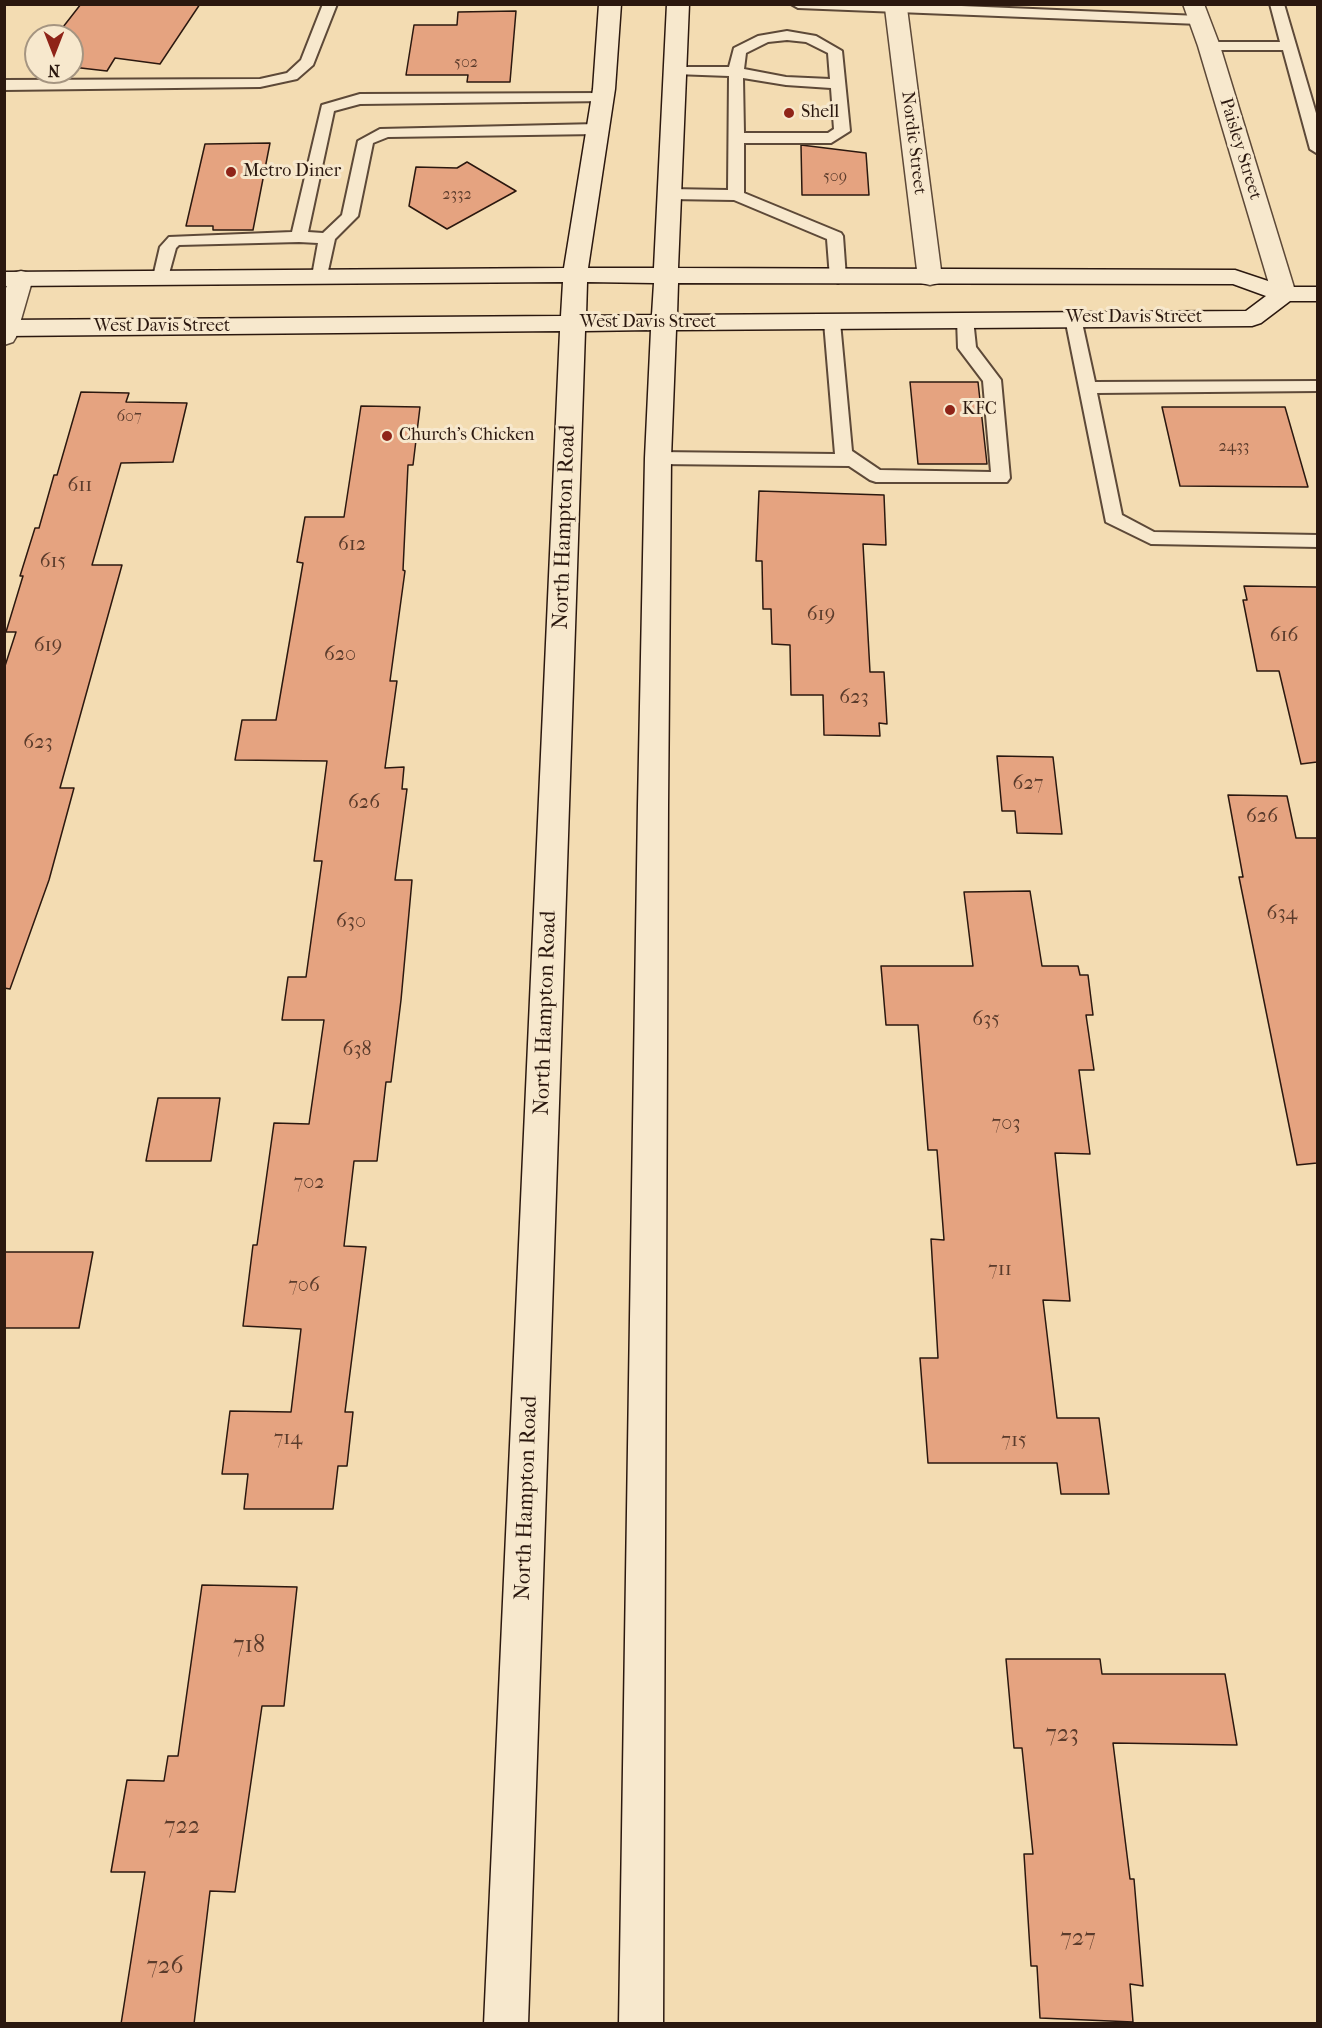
<!DOCTYPE html>
<html>
<head>
<meta charset="utf-8">
<style>
  body { margin:0 }
  #map { position:relative; width:1322px; height:2028px; overflow:hidden; background:#f3dcb2; font-family:"IM FELL French Canon",serif }
  canvas { display:block }
  .frame { position:absolute; inset:0; border:6px solid #2b180f; pointer-events:none }
  .north { position:absolute; left:24px; top:24px; width:60px; height:60px; box-sizing:border-box; background:#f7e8cd; border:2px solid #a59581; border-radius:50%; rotate:180deg; font-size:16px; font-weight:700; line-height:24px; text-align:center; color:#2b180f }
  .north::after { content:''; display:block; margin:auto; width:21px; height:27px; background:#8f2418; clip-path:polygon(50% 0,100% 100%,50% 72%,0 100%) }
</style>
</head>
<body>
<div id="map">
<canvas width="1322" height="2028"></canvas>
<div class="frame"></div>
<div class="north">N</div>
</div>
<script>
const ctx = document.querySelector('canvas').getContext('2d');
ctx.lineJoin = 'round';
function paint(path, color) { ctx.fillStyle = color; ctx.fill(path, 'evenodd'); }
function trace(path, color, width, dash) { ctx.strokeStyle = color; ctx.lineWidth = width; ctx.lineCap = dash ? 'butt' : 'round'; ctx.setLineDash(dash || []); ctx.stroke(path); }
function write(font, color, halo, rows, align = 'center') {
  ctx.font = font + ' "IM FELL French Canon",serif'; ctx.lineWidth = 6; ctx.setLineDash([]); ctx.textBaseline = 'middle'; ctx.strokeStyle = halo; ctx.fillStyle = color; for (const [text, x, y, turn = 0] of rows) {
    ctx.save(); ctx.translate(x, y); ctx.rotate((+turn || 0) * Math.PI / 180); ctx.textAlign = isNaN(turn) ? turn : align; if (halo) ctx.strokeText(text, 0, 0); ctx.fillText(text, 0, 0); ctx.restore();
  }
}
const building = new Path2D(`
  M81 4H200L160 64 115 58 107 71 72 67V36H56Z
  M516 11 510 82H467L468 75H406L414 25H457L458 12Z
  M270 143 253 230H213V226H186L205 144Z
  M801 145 866 153 869 195H802Z
  M467 162 516 191 447 229 409 206 416 167 457 168Z
  M910 382H978L987 464H918Z
  M81 392 129 393 126 402 187 403 173 462 121 463 92 565H122L60 788H74L49 880 10 989 4 988V669L16 632H6L23 576H20L35 528H39L54 475H57Z
  M361 406 420 407 413 465H408L403 570 405 571 390 681H397L385 768 404 767 402 789H407L395 880H412L401 1000 391 1082H386L377 1161H354L344 1246 366 1247 345 1412H353L347 1466H338L333 1509H244L248 1474H222L230 1411 291 1412 301 1329 243 1326 253 1245H257L274 1123 309 1124 324 1020H282L288 977H306L322 861H314L327 761 235 760 242 720H276L303 563 297 562 305 517H344Z
  M1162 407H1285L1308 487 1180 486Z
  M759 491 884 495 886 545 863 544 870 672H884L887 724 879 723 880 736 824 735 823 695H791L790 645 772 644 771 609H763L762 561H756Z
  M1244 586 1317 587V762L1301 764 1279 671H1257L1243 600H1247Z
  M997 756 1053 757 1062 834 1017 833 1015 811H1002Z
  M1228 795 1287 796 1296 838H1317V1163L1297 1165 1239 877H1243Z
  M1030 891 1042 966H1078L1080 975H1088L1093 1015H1086L1094 1070H1079L1090 1154 1055 1153 1070 1301 1043 1300 1057 1418H1099L1109 1494H1061L1057 1463H928L920 1358H938L931 1239 944 1240 937 1150H928L918 1025H886L881 966H973L964 892Z
  M158 1098H220L211 1161H146Z
  M4 1252H93L79 1328H4Z
  M202 1585 297 1587 284 1706H262L235 1892 210 1891 194 2024H121L145 1872H111L127 1780 164 1781 168 1756H178Z
  M1006 1659H1100L1102 1674H1225L1237 1745 1113 1743 1130 1879H1134L1143 1986 1130 1984 1133 2022 1040 2018 1037 1966H1031L1024 1854H1033L1022 1748H1014Z`);
const service = new Path2D(`
  M323 4H337L313 65 297 79 260 87 4 90V80L260 79 287 73 301 60Z
  M791 4H914L1199 16 1206 20 1199 24 798 8Z
  M1270 4H1284L1318 120V154L1310 149 1283 50H1209L1202 46 1209 42H1280Z
  M787 31 816 36 842 51 850 131 831 143H744V193L841 233 843 236 846 278 838 283 830 278 827 239 734 200 669 199 661 194 669 189 728 190 729 76 675 74 670 73 668 70 670 67H729L734 48 758 36ZM787 40 806 42 828 53 830 79 786 77 744 69 746 53 768 42ZM743 78 786 85 831 88 834 129 828 133H744Z
  M602 93 610 98 607 101 360 104 334 111 308 232 323 233 342 215 358 141 380 129 598 124 606 129 598 134 388 137 373 143 358 216 335 239 326 280H314L312 276 318 243 299 242 179 245 176 248 167 281 161 282 153 277 160 247 169 237 292 232 322 105 360 94Z
  M1073 313 1079 314 1081 318 1095 382 1318 381V391L1097 393 1122 515 1154 532 1318 535V547L1151 544 1106 522 1065 318 1067 314Z
  M965 314 971 315 973 319 976 347 1001 380 1010 478 1007 482H876L870 480 849 466 658 464 652 462 649 458 652 454 658 452 835 454 824 322 826 318H838L840 322 852 451 880 470 991 472 983 381 958 348 957 319 959 315Z`);
const minor = new Path2D(`
  M888 4H904L907 8 942 278 939 283 930 285 921 283 918 278 885 8Z
  M1183 4H1204L1220 46 1296 294 1293 299 1284 301 1275 299 1272 294 1198 46Z
  M21 271 30 273 33 278 16 337 13 342 4 345V293L12 273Z`);
const secondary = new Path2D(`
  M599 4H621L615 89 588 268H654L667 4H689L678 268 1235 270 1286 287H1318V301H1290L1261 323 1252 326 676 330 671 458 668 805 663 2024H619L638 805 645 458 651 330 585 331 528 2024H484L560 331 4 336V320L561 316 563 282 4 286V272L564 268 593 89ZM587 282 654 283 652 315 586 316ZM678 283 1233 284 1266 296 1246 311 677 315Z`);
const markers = [
  [789,113,6,"#8f2418"],
  [231,172,6,"#8f2418"],
  [950,410,6,"#8f2418"],
  [387,436,6,"#8f2418"]
];
const farNumbernames = [
  ["502",466,63],
  ["509",835,177],
  ["2332",457,195],
  ["607",129,417],
  ["2433",1234,447]
];
const farPoinames = [
  ["Shell",801,113],
  ["Metro Diner",243,172],
  ["KFC",962,410],
  ["Church's Chicken",399,436]
];
const farStreetnames = [
  ["Nordic Street",913,143,83],
  ["Paisley Street",1240,149,73],
  ["West Davis Street",1134,318],
  ["West Davis Street",648,323],
  ["West Davis Street",162,327]
];
const numberNames = [
  ["611",80,486],
  ["612",352,545],
  ["615",53,562],
  ["619",821,615],
  ["616",1284,636],
  ["619",48,646],
  ["620",340,655],
  ["623",854,698],
  ["623",38,743],
  ["627",1028,784],
  ["626",364,803],
  ["626",1262,817],
  ["634",1282,914],
  ["630",351,922],
  ["635",986,1020],
  ["638",357,1050],
  ["703",1006,1124],
  ["702",309,1183],
  ["711",1000,1270],
  ["706",304,1286],
  ["714",288,1439],
  ["715",1014,1441]
];
const streetNames = [
  ["North Hampton Road",565,527,-88],
  ["North Hampton Road",546,1013,-88],
  ["North Hampton Road",527,1498,-88]
];
const nearNumbernames = [
  ["718",249,1646],
  ["723",1062,1735],
  ["722",182,1827],
  ["727",1078,1939],
  ["726",165,1967]
];
paint(building, '#e5a380');
trace(building, '#2b180f', 1.5);
trace(service, '#5d4938', 4);
trace(minor, '#5d4938', 3);
trace(secondary, '#2b180f', 3);
paint(service, '#f7e8cd');
paint(minor, '#f7e8cd');
paint(secondary, '#f7e8cd');
for (const [x, y, r, color] of markers) { const dot = new Path2D(); dot.arc(x, y, r, 0, 2 * Math.PI); ctx.fillStyle = color; ctx.fill(dot); trace(dot, '#f7e8cd', 2); }
write('16px', '#5a3b2b', null, farNumbernames);
write('18px', '#2b180f', '#f7e8cd', farPoinames, 'left');
write('18px', '#2b180f', '#f7e8cd', farStreetnames);
write('20px', '#5a3b2b', null, numberNames);
write('22px', '#2b180f', '#f7e8cd', streetNames);
write('24px', '#5a3b2b', null, nearNumbernames);
</script>
</body>
</html>
